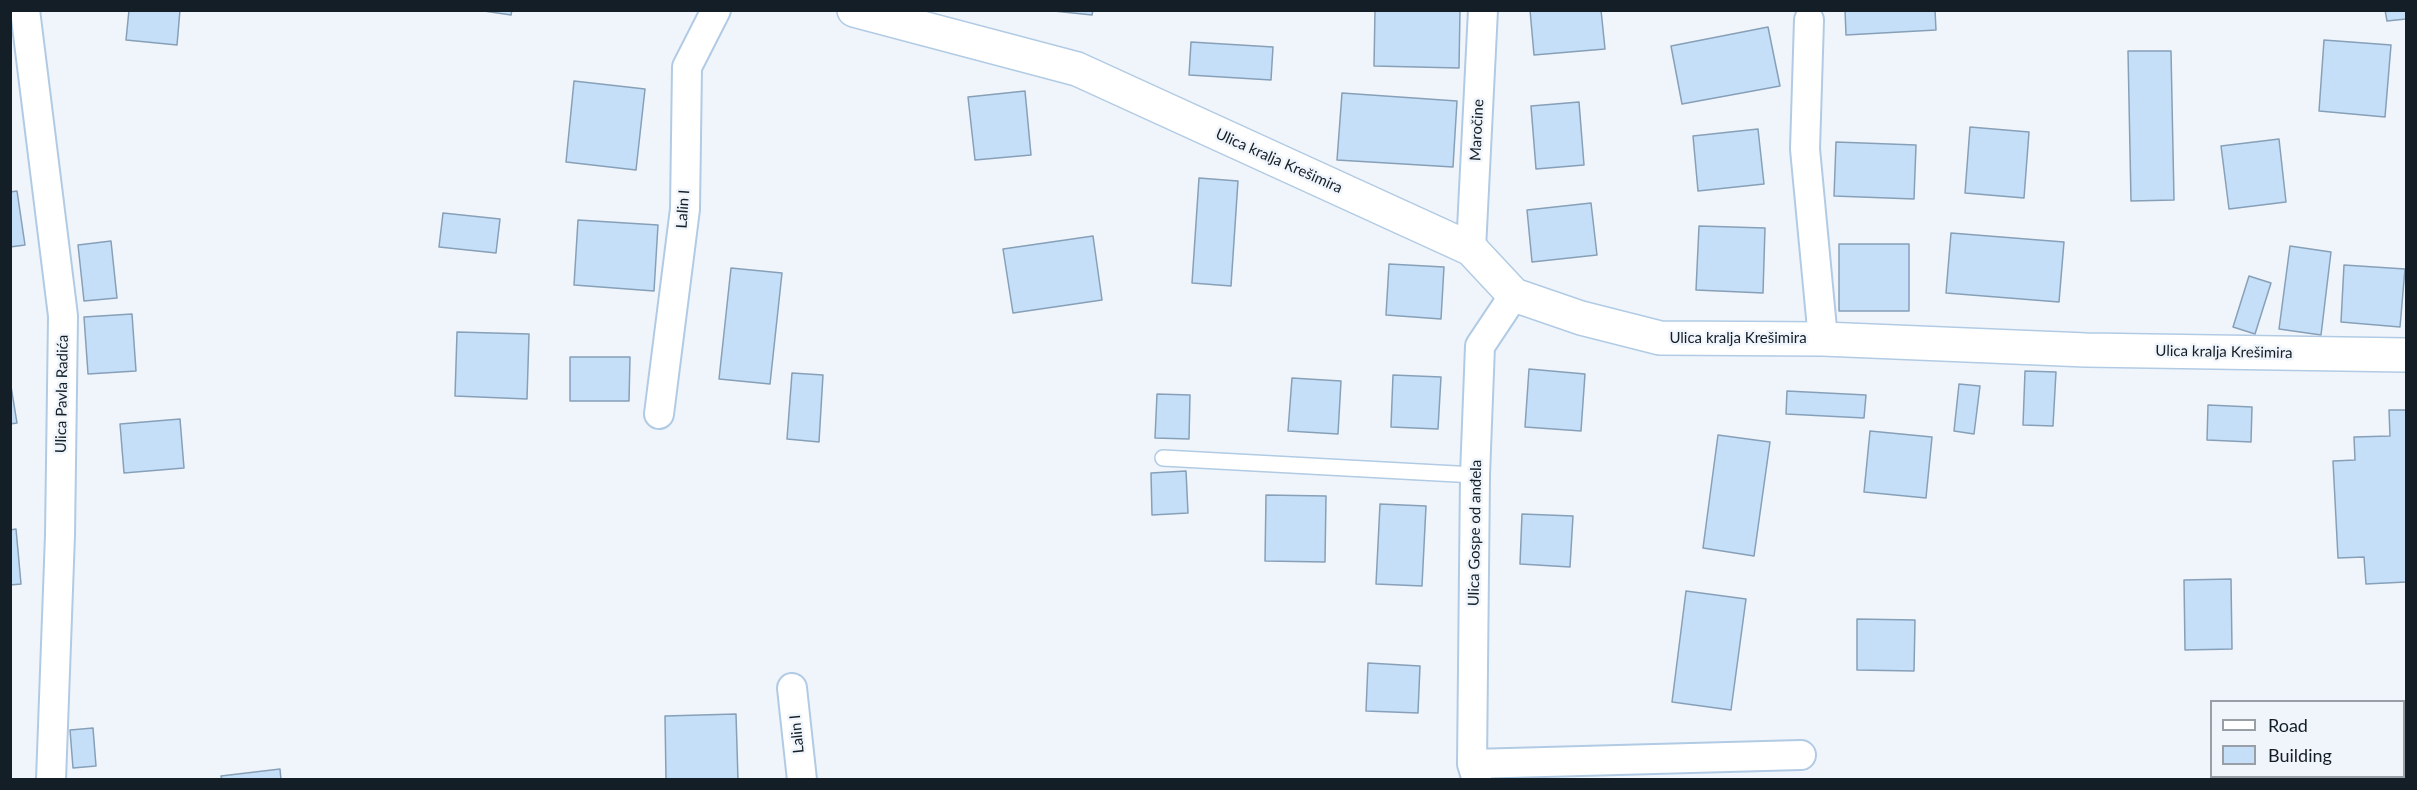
<!DOCTYPE html>
<html>
<head>
<meta charset="utf-8">
<style>
  body { margin:0 }
  #map { position:relative; width:2417px; height:790px; overflow:hidden; background:#f0f5fb; font-family:Lato,sans-serif }
  canvas { display:block }
  .frame { position:absolute; inset:0; border:12px solid #141e27; pointer-events:none }
  .legend { position:absolute; left:2210px; top:700px; width:195px; height:78px; box-sizing:border-box; background:#f0f5fb; border:2px solid #989fa6; margin:0; padding:8px 10px; list-style:none; font-size:18px; color:#141e27 }
  .legend li { display:flex; align-items:center; gap:12px; height:30px }
  .legend b { width:30px; border:2px solid #989fa6 }
</style>
</head>
<body>
<div id="map">
<canvas width="2417" height="790"></canvas>
<div class="frame"></div>
<ul class="legend">
<li><b style="height:8px;background:#fff"></b>Road</li>
<li><b style="height:16px;background:#c5dff8"></b>Building</li>
</ul>
</div>
<script>
const ctx = document.querySelector('canvas').getContext('2d');
ctx.lineJoin = 'round';
function paint(path, color) { ctx.fillStyle = color; ctx.fill(path, 'evenodd'); }
function trace(path, color, width, dash) { ctx.strokeStyle = color; ctx.lineWidth = width; ctx.lineCap = dash ? 'butt' : 'round'; ctx.setLineDash(dash || []); ctx.stroke(path); }
function write(font, color, halo, rows, align = 'center') {
  ctx.font = font + ' Lato,sans-serif'; ctx.lineWidth = 5; ctx.setLineDash([]); ctx.textBaseline = 'middle'; ctx.strokeStyle = halo; ctx.fillStyle = color; for (const [text, x, y, turn = 0] of rows) {
    ctx.save(); ctx.translate(x, y); ctx.rotate((+turn || 0) * Math.PI / 180); ctx.textAlign = isNaN(turn) ? turn : align; if (halo) ctx.strokeText(text, 0, 0); ctx.fillText(text, 0, 0); ctx.restore();
  }
}
const building = new Path2D(`
  M129 10H180L177 45 126 40Z
  M477 10H512L511 15Z
  M1044 10H1093L1092 15Z
  M1375 10H1460L1459 68 1374 66Z
  M1530 10H1601L1605 49 1534 55Z
  M1845 10H1935L1936 30 1846 35Z
  M2385 10H2406V19L2387 21Z
  M1768 27 1780 86 1682 104 1671 46Z
  M2324 40 2391 45 2385 117 2319 111Z
  M1191 42 1273 47 1271 80 1189 75Z
  M2128 51H2171L2174 200 2131 201Z
  M574 81 645 89 636 170 566 162Z
  M1025 91 1031 155 975 160 968 97Z
  M1342 93 1457 101 1453 167 1337 160Z
  M1579 102 1584 165 1536 169 1531 106Z
  M1970 127 2029 132 2024 198 1965 193Z
  M1758 129 1764 184 1698 191 1693 136Z
  M2279 139 2286 202 2229 209 2221 146Z
  M1836 142 1916 145 1914 199 1834 196Z
  M1199 178 1238 181 1231 286 1192 283Z
  M17 191 25 245 10 247V192Z
  M1591 203 1597 255 1532 262 1527 210Z
  M443 213 500 219 496 253 439 247Z
  M578 220 658 225 654 291 574 285Z
  M1699 226 1765 228 1763 293 1696 290Z
  M1951 233 2064 242 2059 302 1946 293Z
  M1093 236 1102 300 1013 313 1003 249Z
  M111 241 117 298 84 301 78 245Z
  M1839 244H1909V311H1839Z
  M2290 246 2331 252 2321 335 2279 329Z
  M1389 264 1444 267 1441 319 1386 315Z
  M2344 265 2405 269 2400 327 2341 322Z
  M731 268 782 273 770 384 719 379Z
  M2249 276 2271 283 2255 334 2233 327Z
  M132 314 136 371 88 374 84 317Z
  M457 332 529 334 527 399 455 396Z
  M570 357H630L629 401H570Z
  M1529 369 1585 374 1581 431 1525 427Z
  M2025 371 2056 372 2053 426 2023 425Z
  M792 373 823 375 819 442 787 439Z
  M1393 375 1441 377 1438 429 1391 427Z
  M1292 378 1341 381 1338 434 1288 431Z
  M10 380 17 423 10 424Z
  M1959 384 1980 386 1974 434 1954 431Z
  M1787 391 1866 395 1864 418 1786 414Z
  M1157 394 1190 395 1189 439 1155 438Z
  M2208 405 2252 407 2251 442 2207 440Z
  M2389 410H2406V582L2366 584 2364 557 2338 558 2333 461 2355 460 2354 437 2390 436Z
  M180 419 184 468 124 473 120 424Z
  M1870 431 1932 437 1926 498 1864 492Z
  M1718 435 1770 442 1754 556 1703 548Z
  M1186 471 1188 513 1152 515 1151 473Z
  M1266 495 1326 496 1325 562 1265 561Z
  M1380 504 1426 506 1422 586 1376 584Z
  M1522 514 1573 516 1570 567 1520 564Z
  M16 529 21 584 10 585V530Z
  M2231 579 2232 649 2185 650 2184 580Z
  M1686 591 1746 599 1731 710 1672 702Z
  M1857 619 1915 620 1914 671 1857 670Z
  M1368 663 1420 666 1418 713 1366 711Z
  M736 714 738 780H666L665 716Z
  M93 728 96 766 73 768 70 730Z
  M280 769 281 780H222L221 776Z`);
const lane = new Path2D(`
  M1163 458 1475 475`);
const street = new Path2D(`
  M25 10 63 316 60 535 51 780
  M1809 20 1805 149 1823 339
  M1471 249 1483 10
  M659 414 685 209 687 67 716 10
  M792 688 802 780
  M1472 764 1801 755
  M1477 780 1472 764 1475 475 1480 346 1514 295`);
const secondary = new Path2D(`
  M854 10 1077 69 1471 249 1514 295 1581 318 1660 338 1823 339 2086 350 2406 355`);
const streetNames = [
  ["Maročine",1477,130,-87],
  ["Ulica kralja Krešimira",1279,161,24],
  ["Lalin I",683,209,-86],
  ["Ulica kralja Krešimira",1738,338],
  ["Ulica kralja Krešimira",2224,352,1],
  ["Ulica Pavla Radića",62,394,-89],
  ["Ulica Gospe od anđela",1475,533,-89],
  ["Lalin I",797,734,-96]
];
paint(building, '#c5dff8');
trace(building, '#87a0b8', 1.5);
trace(lane, '#b1cbe4', 18);
trace(street, '#b1cbe4', 32);
trace(secondary, '#b1cbe4', 36);
trace(lane, '#fff', 15);
trace(street, '#fff', 28);
trace(secondary, '#fff', 33);
write('15px', '#141e27', '#f0f5fb', streetNames);
</script>
</body>
</html>
